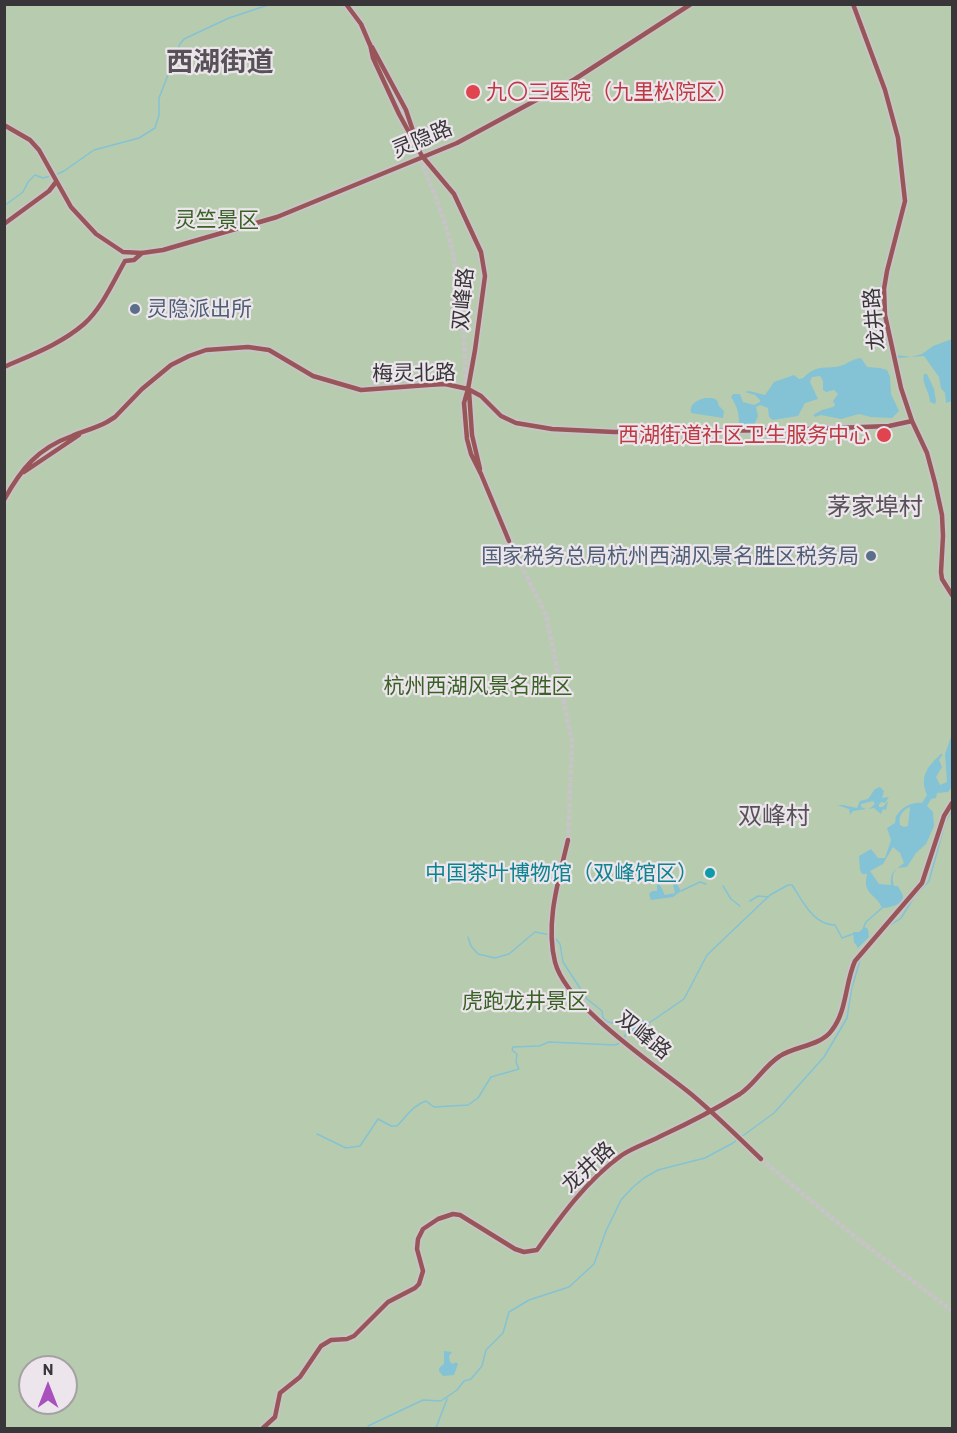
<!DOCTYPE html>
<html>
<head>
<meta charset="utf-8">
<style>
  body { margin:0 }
  #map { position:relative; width:957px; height:1433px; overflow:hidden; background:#ece6ec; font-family:Barlow,sans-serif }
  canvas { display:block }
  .frame { position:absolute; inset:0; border:6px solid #383638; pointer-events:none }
  .north { position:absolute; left:18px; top:1355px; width:60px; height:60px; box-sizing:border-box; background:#ece6ec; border:2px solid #a4a0a4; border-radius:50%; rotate:0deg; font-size:16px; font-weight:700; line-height:24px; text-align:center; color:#383638 }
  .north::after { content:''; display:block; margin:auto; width:21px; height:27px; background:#a851be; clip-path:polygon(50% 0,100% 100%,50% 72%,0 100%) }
</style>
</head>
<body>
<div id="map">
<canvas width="957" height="1433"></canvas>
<div class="frame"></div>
<div class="north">N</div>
</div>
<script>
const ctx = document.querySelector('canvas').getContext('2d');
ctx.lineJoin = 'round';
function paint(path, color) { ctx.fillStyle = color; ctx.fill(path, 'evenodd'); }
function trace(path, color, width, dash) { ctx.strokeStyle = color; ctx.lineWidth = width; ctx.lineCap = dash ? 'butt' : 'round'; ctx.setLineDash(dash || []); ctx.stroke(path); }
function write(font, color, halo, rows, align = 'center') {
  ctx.font = font + ' Barlow,"Noto Sans SC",sans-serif'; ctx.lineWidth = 4.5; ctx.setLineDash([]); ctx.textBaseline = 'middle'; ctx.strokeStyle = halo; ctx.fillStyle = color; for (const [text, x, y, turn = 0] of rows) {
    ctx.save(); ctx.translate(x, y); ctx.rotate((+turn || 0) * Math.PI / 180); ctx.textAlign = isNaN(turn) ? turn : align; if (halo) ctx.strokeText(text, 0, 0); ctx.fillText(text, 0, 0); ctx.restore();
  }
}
const green = new Path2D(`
  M5 5H952V1428H5ZM30 1367H66V1403H30Z`);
const water = new Path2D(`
  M952 339V401L946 403 945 393 941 388 939 377 924 356 898 358 896 355 911 357 922 354 933 346Z
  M861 358 867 367 880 368 887 370 890 377 891 394 899 411 892 418 871 417 859 414 841 419 821 415 815 417 813 415 822 410 833 407 835 405 833 401 838 394 834 390 826 392 823 390V381L820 376 812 377 810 382 818 399 805 403 798 416 773 420 769 417 768 408 760 405 756 407 758 416 754 425 739 423C739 413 737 406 731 397L733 394H740L743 402 754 405 760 402V400L755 395 745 392 749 391 765 395 774 382 794 375 799 379 803 378C820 362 825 371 843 365 850 362 853 359 861 358Z
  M924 374H927L934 389 936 401 935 404 930 402C930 392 921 383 924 374Z
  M705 398H712L717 400 719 406 724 411 723 418 691 413C689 404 697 400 705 398Z
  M952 734V787L948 792 937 793 936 798 931 799 927 806 933 812 934 826 926 844 916 853 907 867 897 868C892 874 892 878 894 886H898C899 889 902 892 903 896 904 905 888 908 882 908 876 893 862 895 867 874H862L860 870 859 856 871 849 878 858H885L891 840 887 828 895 823 896 816C903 807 910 802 922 803L927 795C919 776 928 766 941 754H943L939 760 942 767 936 777 940 785 947 782 945 754ZM910 807 908 826 904 827 900 825C898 817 902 810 910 807ZM893 847 900 853 904 863C895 870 890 871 891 885L879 884 870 871 883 864Z
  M880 787 884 791 882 798 889 797 885 803 882 802 879 804V807H883L888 801 886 810 883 809 881 814 874 808 869 809 875 804 873 801 861 804V807L866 809 853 811 850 815 849 809 837 805H843L857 808 860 801 868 799 875 789Z
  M657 883 660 885 665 895 675 893 673 884 676 883 681 891 673 897 651 900 649 894 652 891H657Z
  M865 927 868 929 869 937 858 948 854 942 853 932H859Z
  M634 1014 649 1024V1027C640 1034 632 1035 625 1025Z
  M444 1351 452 1352 449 1356 450 1362 453 1364 456 1362 458 1364 454 1375 443 1376 439 1371V1368L444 1364Z`);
const stream = new Path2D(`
  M55 175 64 171 94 150 139 138 155 128 159 115V98L180 44 184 39 229 18 271 4
  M4 206 23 192 28 182 35 175 43 178 50 176
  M723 886 731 899 740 906
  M681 891 700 882 706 884
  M750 901 758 896 769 897
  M863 929 866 922 882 908
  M468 937 471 946 478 954 495 958 509 954 535 932 551 935
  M555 938 560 944 563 962 587 999 602 1011 603 1018 608 1022 625 1026
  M874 942 889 926 901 918 914 897 929 881 945 823 952 810
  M649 1023 684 999 707 955 770 895 788 885H792C803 901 813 925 835 925L842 938 853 934
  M317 1134 346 1148 360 1146 378 1119 391 1126H397C406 1117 413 1105 426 1101L434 1107 468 1105 478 1098 491 1077 519 1069 516 1062 517 1054 512 1050 513 1047 539 1046 549 1042 615 1045 620 1043 629 1030
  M368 1426 423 1400 441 1401 457 1390 464 1381 471 1379 482 1366 486 1350 503 1333 509 1312 529 1300 569 1287 594 1264 606 1231 621 1200 632 1188 644 1178 658 1170 705 1158 733 1143 774 1113 824 1057 847 1018 852 987 861 957
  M436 1428 447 1399`);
const secondaryTunnel = new Path2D(`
  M397 102 403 117
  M415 147C429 181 444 214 452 250 465 305 465 363 467 419
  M509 541 546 615 572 742 568 840
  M761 1159 850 1233 952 1311`);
const secondary = new Path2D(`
  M346 4 361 24 370 45
  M853 4 885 90 898 138 905 201 887 271 884 289 885 315 901 388 912 421 927 453 935 483 942 515 943 536 941 572 942 579 952 595
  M370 44 373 58 399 114 422 156 454 194 481 252 485 276 475 350 468 389 464 403 467 439 471 454 481 474
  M372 47 406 110 414 134
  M4 125 30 140 39 150 71 207 96 234 123 252
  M4 224 49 191 56 182
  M123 252 142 253 163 250 277 217 457 143 575 79 691 4
  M125 261 134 260 142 253
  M4 367C31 355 61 344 84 324 102 308 113 282 125 261
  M469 391 472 435 480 469
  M24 472 79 435
  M481 474 509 541
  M4 500C21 469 38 448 72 436 84 431 96 428 107 422L115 417 142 389 171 365 189 356 206 350 248 347 269 350 313 376 361 390 428 385 445 384 468 389 481 396 501 416 516 423 552 429 614 432 783 430 889 426 912 421
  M568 840C559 879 545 922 555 962 566 1006 655 1065 691 1094 715 1114 738 1137 761 1159
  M263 1428 275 1417 280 1393 300 1377 321 1346 331 1340 347 1339 354 1336 388 1302 415 1288 419 1284 423 1271 417 1249 418 1239 423 1229 438 1219 453 1214 460 1215 515 1249 524 1252 537 1250C561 1216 587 1180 622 1155 634 1147 650 1142 663 1135 689 1123 716 1109 740 1094 755 1084 764 1066 780 1056 795 1046 821 1046 832 1030 847 1011 845 983 855 961L922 883 944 816 952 803`);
const markers = [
  [473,92,8,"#e0444e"],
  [135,309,6,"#5c6f8a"],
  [884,435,8,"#e0444e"],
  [871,556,6,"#5c6f8a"],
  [710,873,6,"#0f9aa8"]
];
const healthNames = [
  ["九〇三医院（九里松院区）",486,92],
  ["西湖街道社区卫生服务中心",870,435,"right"]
];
const streetNames = [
  ["灵隐路",422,139,-23],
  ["双峰路",463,299,-85],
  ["龙井路",874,319,-95],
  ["梅灵北路",414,373,-1],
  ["双峰路",644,1035,39],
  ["龙井路",588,1167,-43]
];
const parkNames = [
  ["灵竺景区",217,220],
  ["杭州西湖风景名胜区",478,686],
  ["虎跑龙井景区",525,1001]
];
const serviceNames = [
  ["灵隐派出所",147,309],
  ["国家税务总局杭州西湖风景名胜区税务局",859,556,"right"]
];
const cultureNames = [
  ["中国茶叶博物馆（双峰馆区）",698,873]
];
const quarterNames = [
  ["茅家埠村",875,507],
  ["双峰村",774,816]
];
const districtNames = [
  ["西湖街道",220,62]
];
paint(green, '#b7ccae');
paint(water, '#84c2d5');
trace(stream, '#84c2d5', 1.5);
trace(secondaryTunnel, '#c8c3c8', 4.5, [4.5, 2]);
trace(secondary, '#c8c3c8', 8);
trace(secondary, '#985658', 4.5);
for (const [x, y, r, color] of markers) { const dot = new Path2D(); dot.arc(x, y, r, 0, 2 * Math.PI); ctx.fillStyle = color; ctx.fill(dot); trace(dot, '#ece6ec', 2); }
write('21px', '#be3a42', '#ece6ec', healthNames, 'left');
write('21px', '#383638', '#ece6ec', streetNames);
write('21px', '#3a6126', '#ece6ec', parkNames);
write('21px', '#4e5e75', '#ece6ec', serviceNames, 'left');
write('21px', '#0d838f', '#ece6ec', cultureNames, 'right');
write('24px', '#575257', '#ece6ec', quarterNames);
write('bold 27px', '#575257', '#ece6ec', districtNames);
</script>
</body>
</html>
